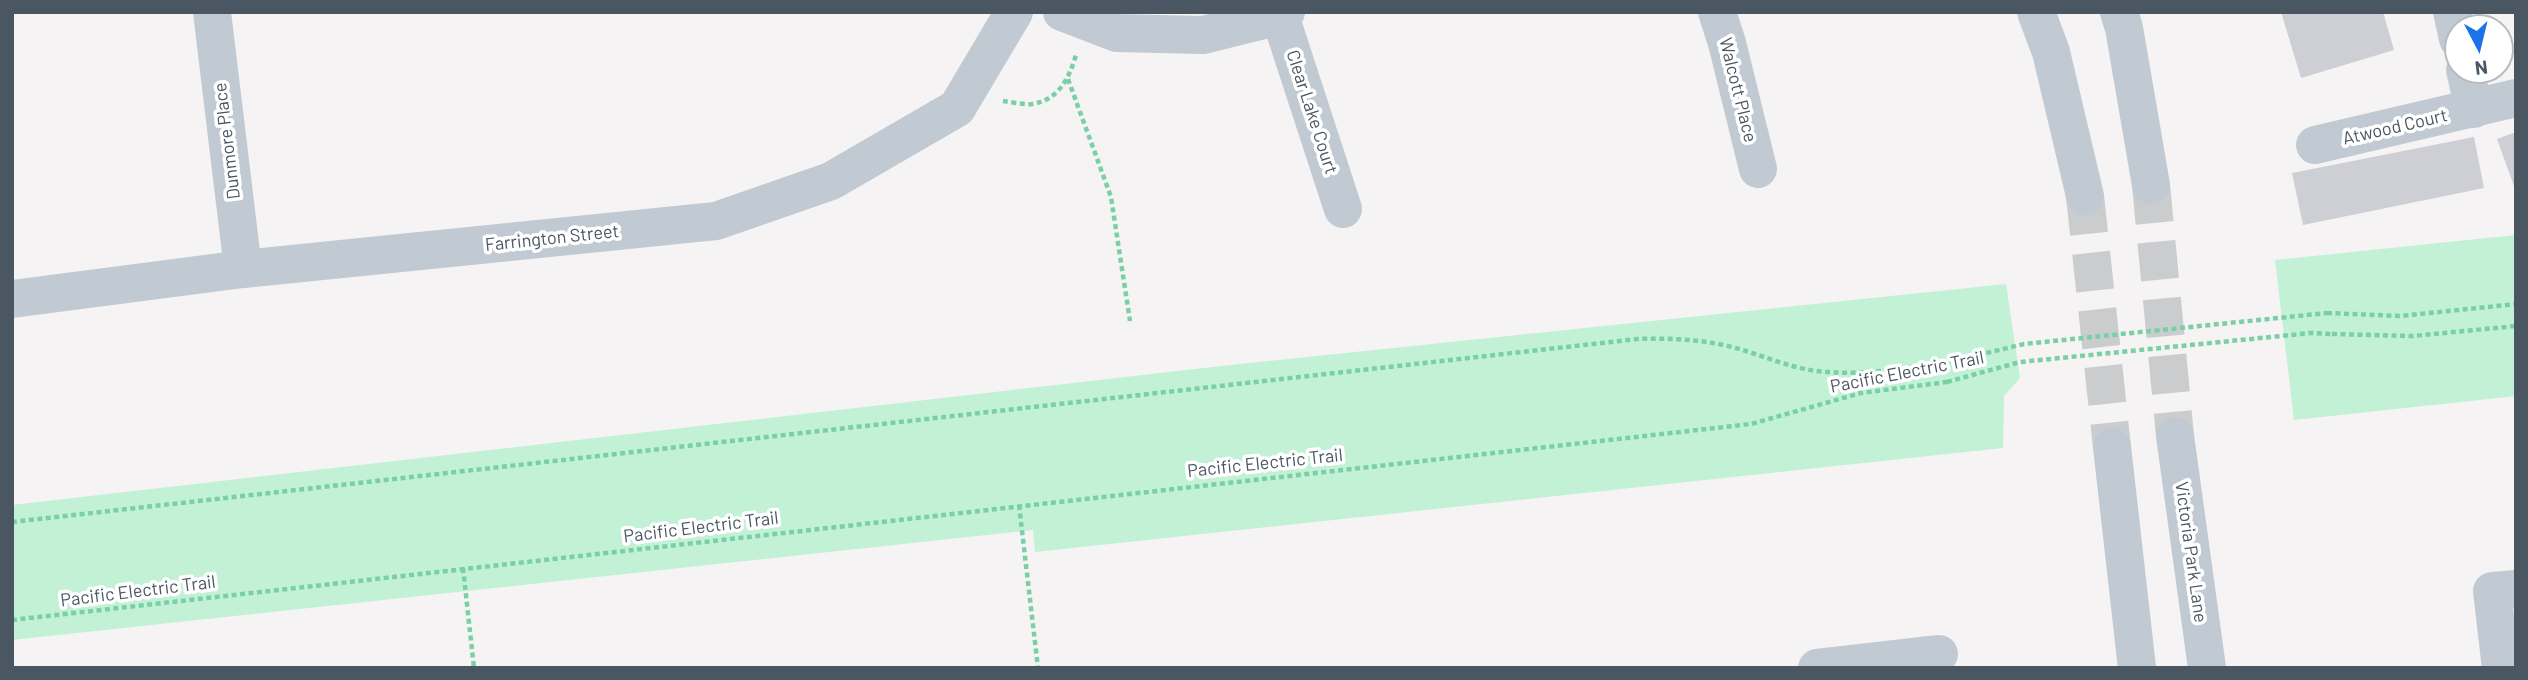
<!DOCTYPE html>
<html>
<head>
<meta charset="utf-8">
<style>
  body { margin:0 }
  #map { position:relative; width:2528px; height:680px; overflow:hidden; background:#f5f3f3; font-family:Barlow,sans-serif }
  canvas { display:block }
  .frame { position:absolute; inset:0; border:14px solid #4a5661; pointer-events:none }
  .north { position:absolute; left:2444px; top:14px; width:70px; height:70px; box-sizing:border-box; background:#fff; border:2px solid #b7bbc0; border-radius:50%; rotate:173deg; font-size:19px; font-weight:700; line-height:28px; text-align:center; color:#4a5661 }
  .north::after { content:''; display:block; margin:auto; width:24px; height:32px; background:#1a73e8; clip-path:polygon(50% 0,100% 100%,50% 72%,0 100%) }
</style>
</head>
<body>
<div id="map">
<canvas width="2528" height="680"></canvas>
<div class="frame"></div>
<div class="north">N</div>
</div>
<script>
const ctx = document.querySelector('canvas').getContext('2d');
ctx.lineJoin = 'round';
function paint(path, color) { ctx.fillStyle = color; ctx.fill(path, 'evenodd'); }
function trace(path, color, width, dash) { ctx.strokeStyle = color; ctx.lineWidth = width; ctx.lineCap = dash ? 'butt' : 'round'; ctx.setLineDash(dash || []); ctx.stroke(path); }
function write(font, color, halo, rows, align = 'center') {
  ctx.font = font + ' Barlow,sans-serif'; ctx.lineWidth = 7; ctx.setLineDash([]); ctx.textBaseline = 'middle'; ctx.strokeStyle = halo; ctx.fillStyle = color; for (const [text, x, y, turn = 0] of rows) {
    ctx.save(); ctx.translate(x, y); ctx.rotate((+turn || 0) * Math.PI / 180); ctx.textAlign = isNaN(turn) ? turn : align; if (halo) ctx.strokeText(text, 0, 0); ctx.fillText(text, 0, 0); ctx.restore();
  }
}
const green = new Path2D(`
  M2516 235V396L2294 420 2275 260Z
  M2006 284 2020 378 2004 396 2003 448 1035 552 1033 530 12 640V505L1221 366Z`);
const building = new Path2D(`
  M2281 12H2383L2394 50 2301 78Z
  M2516 132V189H2515L2497 139Z
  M2474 137 2484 188 2303 225 2292 173Z`);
const minorTunnel = new Path2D(`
  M2151 185 2175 436
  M2085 196 2112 447`);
const path = new Path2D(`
  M1068 79 1111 197 1130 321
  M1003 101C1012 102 1023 105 1032 104 1059 100 1069 78 1076 55
  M2327 313 2400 316 2516 304
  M2332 334 2413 336 2516 326
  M1019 505 1038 668
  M12 522 1637 339C1668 338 1697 339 1728 346 1761 354 1792 370 1827 372 1866 375 1906 368 1945 363
  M463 568 474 668
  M12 620 1751 424 1861 393 1947 382`);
const minor = new Path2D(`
  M212 12 243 269
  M1062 12 1117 33 1203 35 1280 16 1286 12
  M1717 12 1727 43 1758 169
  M2036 12 2051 52 2085 196
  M2119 12 2124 28 2151 185
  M2452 12 2458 39
  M1280 16 1343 209
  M2465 70 2474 109
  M2315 145 2516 98
  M12 299 243 269 716 221 831 181 957 108 1014 12
  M2175 436 2207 668
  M2112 447 2137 668
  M1817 668 1939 654
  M2501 668 2492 591 2516 589`);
const pathBridge = new Path2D(`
  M1945 363 2024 344 2327 313
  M1947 382 2020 362 2311 333 2332 334`);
const streetNames = [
  ["Walcott Place",1738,90,76],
  ["Clear Lake Court",1312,112,72],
  ["Atwood Court",2395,127,-13],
  ["Dunmore Place",227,141,-97],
  ["Farrington Street",552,238,-6],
  ["Pacific Electric Trail",1907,372,-11],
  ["Pacific Electric Trail",1265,463,-6],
  ["Pacific Electric Trail",701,527,-7],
  ["Victoria Park Lane",2191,552,82],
  ["Pacific Electric Trail",138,591,-7]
];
paint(green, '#c3f1d5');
paint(building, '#cdcfd5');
trace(minorTunnel, '#caccce', 38, [38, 19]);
trace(path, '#7ad0a6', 4.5, [5, 3.5]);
trace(minor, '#c1cad2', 38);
trace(pathBridge, '#7ad0a6', 4.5, [5, 3.5]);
write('18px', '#4a5661', '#fff', streetNames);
</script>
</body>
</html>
